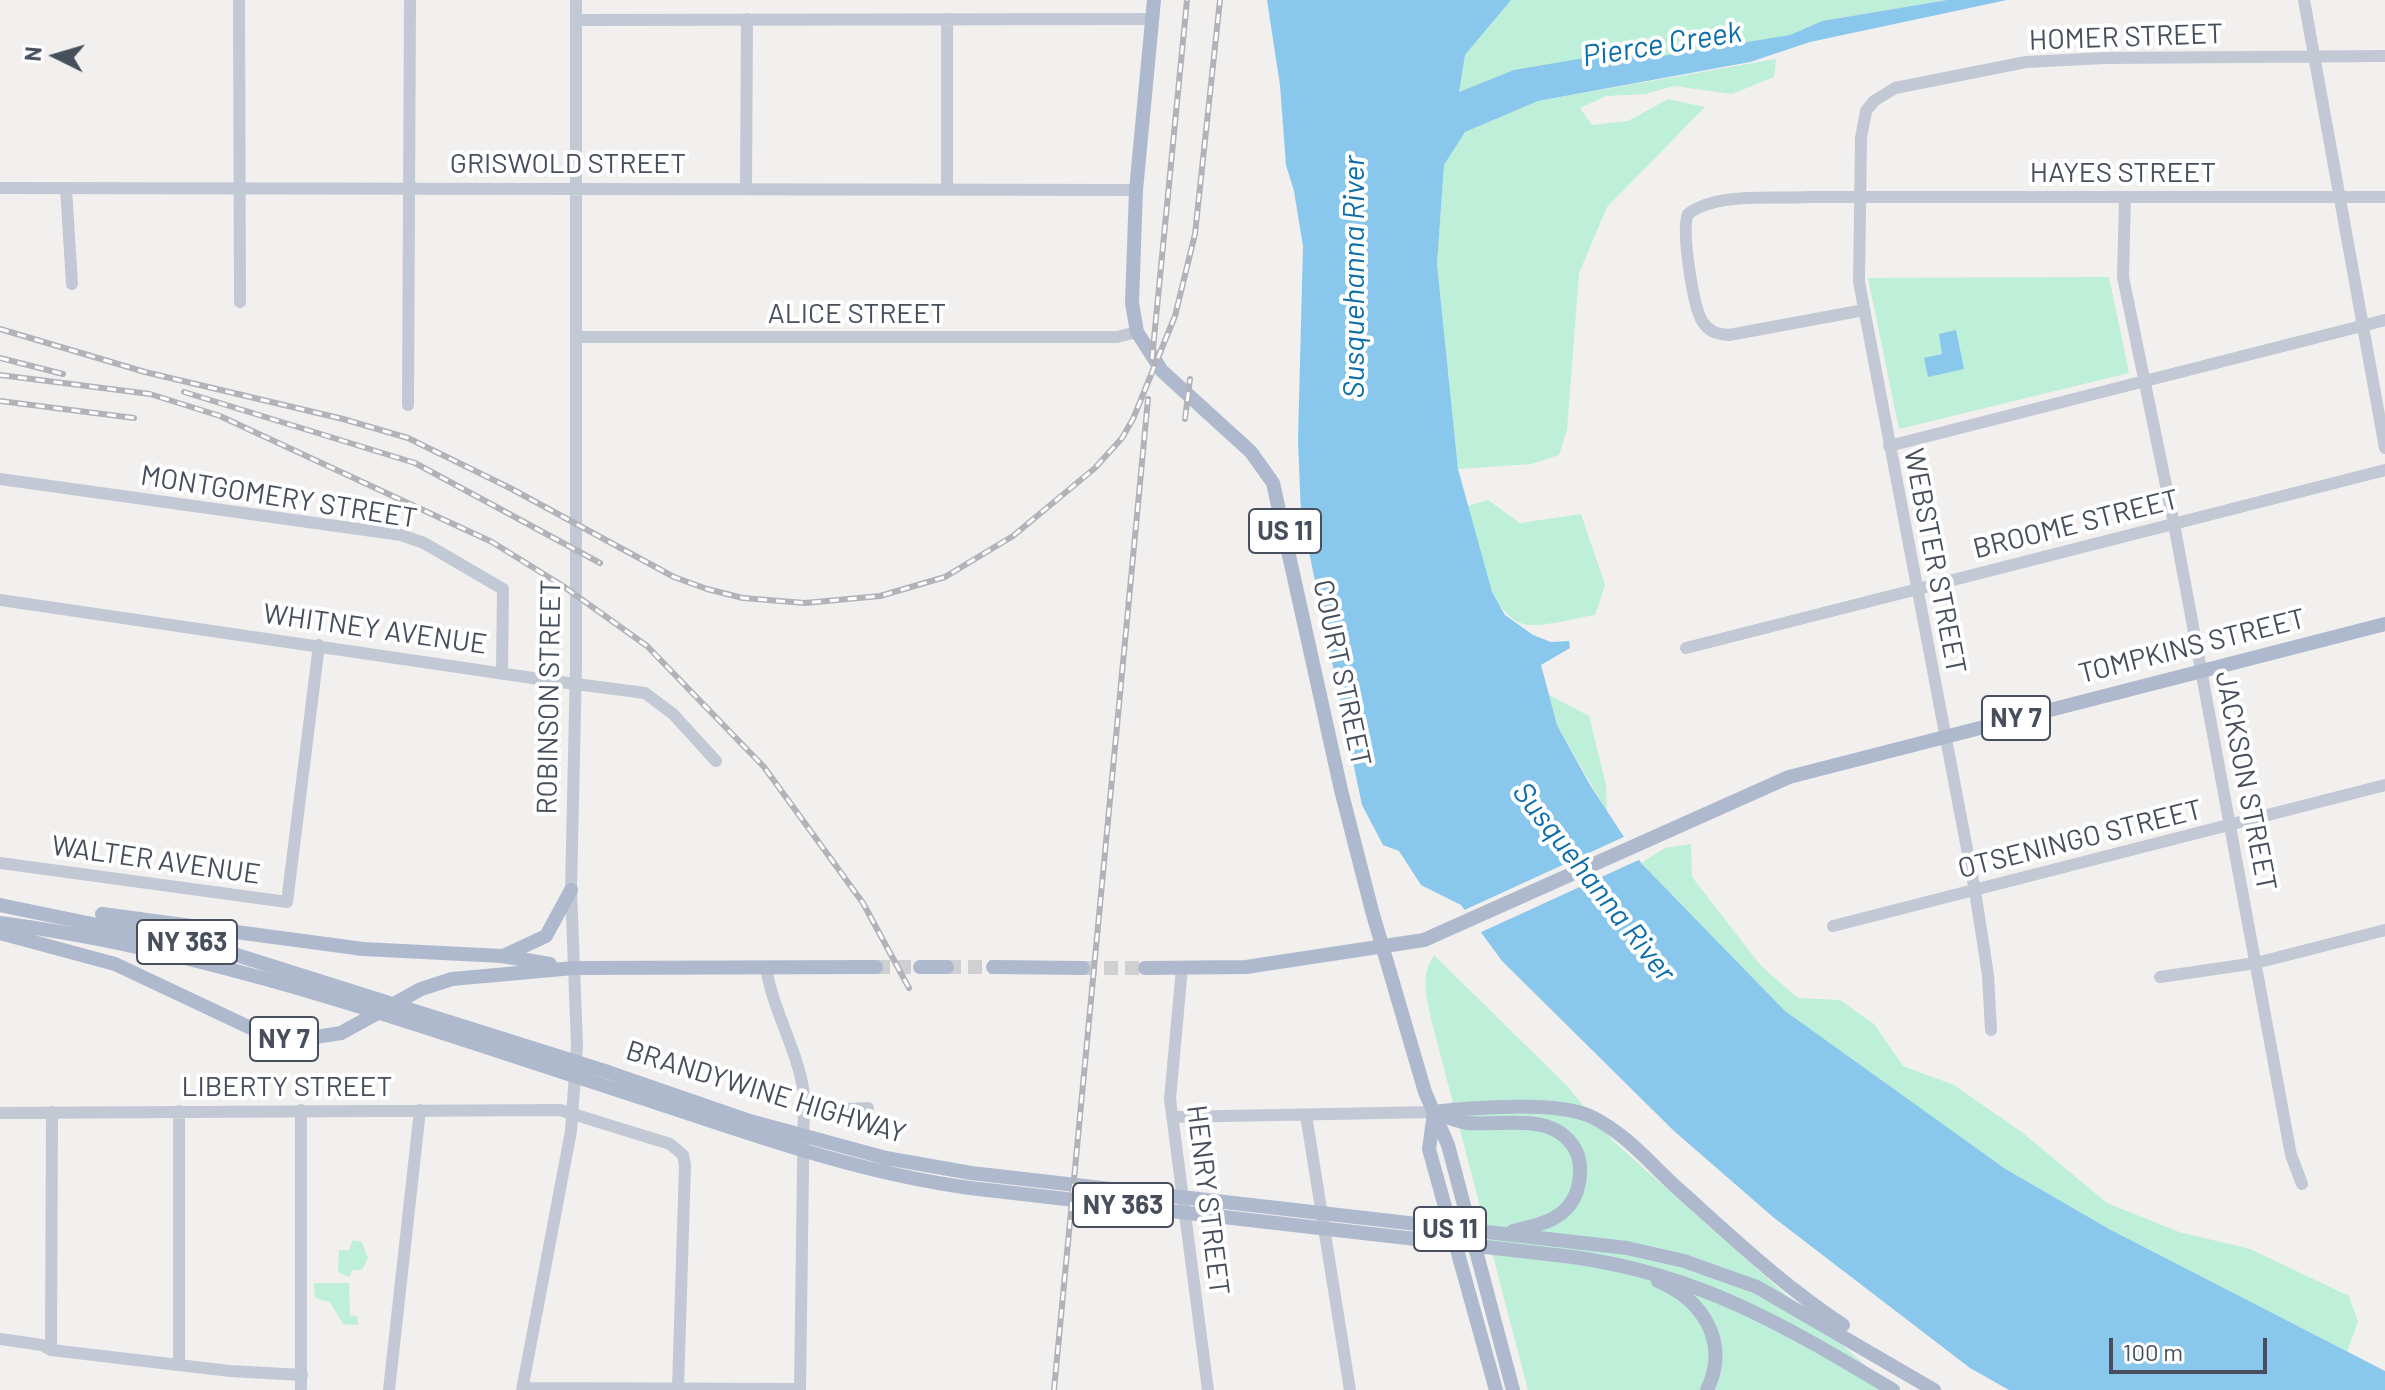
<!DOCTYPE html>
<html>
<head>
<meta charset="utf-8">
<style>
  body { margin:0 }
  #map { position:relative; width:2385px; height:1390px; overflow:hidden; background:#f2efef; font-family:Barlow,sans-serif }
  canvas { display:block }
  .north { position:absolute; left:16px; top:16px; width:80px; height:80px; -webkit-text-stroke:6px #fff; paint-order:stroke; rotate:275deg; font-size:22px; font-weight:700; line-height:32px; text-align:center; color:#474f5d }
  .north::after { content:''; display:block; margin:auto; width:28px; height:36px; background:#474f5d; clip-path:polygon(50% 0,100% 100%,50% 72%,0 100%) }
  .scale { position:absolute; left:2109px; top:1338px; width:158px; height:36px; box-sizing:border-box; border:4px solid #474f5d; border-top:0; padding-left:10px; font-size:24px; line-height:28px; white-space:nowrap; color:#474f5d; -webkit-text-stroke:6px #fff; paint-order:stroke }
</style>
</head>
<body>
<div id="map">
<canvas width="2385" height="1390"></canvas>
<div class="north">N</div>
<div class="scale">100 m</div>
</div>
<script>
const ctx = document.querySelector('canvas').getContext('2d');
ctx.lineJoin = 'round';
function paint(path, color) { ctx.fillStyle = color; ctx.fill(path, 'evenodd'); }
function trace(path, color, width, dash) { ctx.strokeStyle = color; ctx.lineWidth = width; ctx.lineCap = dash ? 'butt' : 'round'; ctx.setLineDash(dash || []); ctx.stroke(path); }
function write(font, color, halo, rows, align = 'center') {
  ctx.font = font + ' Barlow,sans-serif'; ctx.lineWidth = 8; ctx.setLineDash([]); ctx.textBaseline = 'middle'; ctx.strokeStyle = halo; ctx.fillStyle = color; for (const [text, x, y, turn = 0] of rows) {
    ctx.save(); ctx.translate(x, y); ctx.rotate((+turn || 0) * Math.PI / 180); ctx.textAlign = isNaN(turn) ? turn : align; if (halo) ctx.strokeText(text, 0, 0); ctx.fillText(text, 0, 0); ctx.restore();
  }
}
const green = new Path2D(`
  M1511 0H1947L1822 21 1790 35 1731 46 1662 56 1608 54 1458 92 1465 55Z
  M1776 59 1774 77 1732 94 1674 86 1645 94 1606 96 1580 108 1592 125 1628 121 1668 99 1705 107 1607 207 1579 273 1567 430 1559 455 1531 464 1458 469 1437 264 1444 165 1465 132 1538 101Z
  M2109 277 2129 373 1899 429 1868 278Z
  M1488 500 1520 523 1581 514 1605 585 1595 615C1575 618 1553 625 1532 625 1489 626 1475 539 1467 506Z
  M1549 695 1589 716 1606 785 1607 812 1557 725Z
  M1691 844 1692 877 1761 966 1798 998 1840 1000 1874 1024 1903 1066 1954 1085 2023 1133 2107 1203 2179 1232 2250 1249 2349 1296 2358 1322 2347 1352 2109 1229 2004 1168 1887 1086 1785 1011 1641 863 1665 848Z
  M1434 955 1568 1087 1612 1140 1893 1390H1528L1430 1015C1426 992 1421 976 1434 955Z
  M353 1240 362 1242 368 1258 362 1270H352L349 1277 338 1272 339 1250H349Z
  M314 1283H349L350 1315 358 1317V1325L343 1324 330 1302 315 1298Z`);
const water = new Path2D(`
  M1267 0H1511L1465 55 1459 92 1514 70 1608 54 1662 56 1790 35 1822 21 1947 0H2007L1810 42 1750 62 1538 101 1465 132 1444 165 1437 264 1458 469 1492 592 1505 615 1533 635 1551 642 1569 641 1570 648 1541 665 1557 725 1590 785 1641 863 1785 1011 2004 1168 2109 1229 2385 1371V1390H2009L1970 1368 1773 1217 1674 1131 1502 961 1461 905 1421 885 1399 851 1383 845 1362 805 1301 514 1298 440 1303 246 1294 191 1286 165 1280 85Z
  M1956 330 1964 369 1928 377 1924 358 1942 354 1939 334Z`);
const pier = new Path2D(`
  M1628 835 1643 858 1477 934 1460 912Z`);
const majorTunnel = new Path2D(`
  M876 967H920
  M947 967H993
  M1083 968H1145`);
const minor = new Path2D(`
  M239 0 240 302
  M2304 0 2385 448
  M947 19V187
  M576 20 1153 19
  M746 187 747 19
  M0 188 1136 190
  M66 188 72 284
  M2125 197 2123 277 2174 524 2291 1155 2302 1184
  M1864 310 1729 335C1717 334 1709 332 1702 321 1693 305 1681 230 1688 214 1717 192 1772 199 1808 197H2385
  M576 337H1117L1137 332
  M408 405 410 0
  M1889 446 2385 320
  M0 479 401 535 424 543 503 589 502 672
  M0 600 553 681 645 693 673 714 716 761
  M1686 648 2385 470
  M0 863 287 902 319 645
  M1833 926 2385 785
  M766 967C773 1012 798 1050 804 1094L800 1390
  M1182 968 1170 1099 1208 1390
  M2160 977 2256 963 2385 930
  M1991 1030 1988 975 1975 891 1859 282 1861 138 1866 111 1874 101 1895 88 2026 62 2104 58 2385 56
  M179 1111V1365
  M804 1111 868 1108
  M0 1113 560 1110 670 1144 683 1155 685 1165 678 1388
  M1306 1115 1350 1390
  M1172 1117 1434 1112
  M0 1339 42 1345 51 1350 230 1371 302 1375
  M51 1350 52 1112
  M523 1388 800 1389
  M301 1390V1110
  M389 1390 420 1110
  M522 1390 571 1131 577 1045 571 890 576 665V0`);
const major = new Path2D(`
  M1154 0 1136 190 1132 303 1137 332 1162 371 1251 452 1273 483 1341 790 1372 911 1425 1092 1448 1145 1513 1390
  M0 905 224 951 608 1072 750 1121 886 1158 971 1173 1627 1248 1684 1261 1757 1287 1934 1390
  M102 914 363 949 502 956 550 964
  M0 923C209 950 409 1023 608 1087 728 1125 844 1171 970 1188L1573 1257C1701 1275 1784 1325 1893 1390
  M0 933 115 964 255 1030 297 1040 341 1033 421 989 452 979 574 968 876 967
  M503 956 546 936 571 890
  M920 967H947
  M993 967 1083 968
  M1145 968 1246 967 1424 940 1789 777 2385 624
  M1434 1112C1472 1107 1558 1101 1592 1117 1625 1133 1651 1164 1677 1188 1731 1236 1782 1285 1843 1325
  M1434 1113 1429 1149 1496 1390
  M1438 1114C1448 1117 1458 1122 1468 1123 1504 1126 1553 1111 1575 1149 1582 1161 1581 1178 1577 1191 1567 1220 1539 1225 1513 1231
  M1658 1281C1703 1300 1730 1342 1707 1390`);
const rail = new Path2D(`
  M0 329 145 372 343 419 408 438 510 488 674 577 707 589 743 598 805 603 880 596 945 577 1013 536 1095 468 1122 438 1133 419 1175 316 1195 234 1220 0
  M0 358 63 374
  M1152 359 1187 0
  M0 375 150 394 220 416 492 542 563 586 647 646 764 767 863 903 909 988
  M184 392 415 463 600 563
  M0 401 134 418
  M1185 419 1190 379
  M1054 1390 1148 399`);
const shields = [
  [1285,531,72],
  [2016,718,68],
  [187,942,100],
  [284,1039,68],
  [1123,1205,100],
  [1450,1229,72]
];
const shieldNames = [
  ["US 11",1285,531],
  ["NY 7",2016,718],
  ["NY 363",187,942],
  ["NY 7",284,1039],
  ["NY 363",1123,1205],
  ["US 11",1450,1229]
];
const streetNames = [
  ["HOMER STREET",2126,37,-2],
  ["GRISWOLD STREET",568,164],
  ["HAYES STREET",2123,173],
  ["ALICE STREET",857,314],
  ["MONTGOMERY STREET",279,497,9],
  ["BROOME STREET",2076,524,-14],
  ["WEBSTER STREET",1935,561,79],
  ["WHITNEY AVENUE",375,629,8],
  ["TOMPKINS STREET",2192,646,-14],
  ["COURT STREET",1342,673,78],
  ["ROBINSON STREET",549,697,-89],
  ["JACKSON STREET",2246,781,79],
  ["OTSENINGO STREET",2080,839,-14],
  ["WALTER AVENUE",156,860,8],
  ["LIBERTY STREET",287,1087],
  ["BRANDYWINE HIGHWAY",766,1092,17],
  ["HENRY STREET",1208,1200,83]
];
const waterNames = [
  ["Pierce Creek",1662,44,-9],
  ["Susquehanna River",1354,277,-90],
  ["Susquehanna River",1594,882,52]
];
paint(green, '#bdefd9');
paint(water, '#8ac7ec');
paint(pier, '#f2efef');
trace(majorTunnel, '#d0cfd2', 14, [14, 7]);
trace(minor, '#c2c8d4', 12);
trace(major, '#aeb9ce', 14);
trace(rail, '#b1b3b9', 6);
trace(rail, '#fff', 3, [9]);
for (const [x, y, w] of shields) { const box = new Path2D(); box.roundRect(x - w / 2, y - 22, w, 44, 6); ctx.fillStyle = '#fff'; ctx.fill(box); trace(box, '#474f5d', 2); }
write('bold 26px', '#474f5d', null, shieldNames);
write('28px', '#474f5d', '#fff', streetNames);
write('italic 30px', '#0c6eab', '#fff', waterNames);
</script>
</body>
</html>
